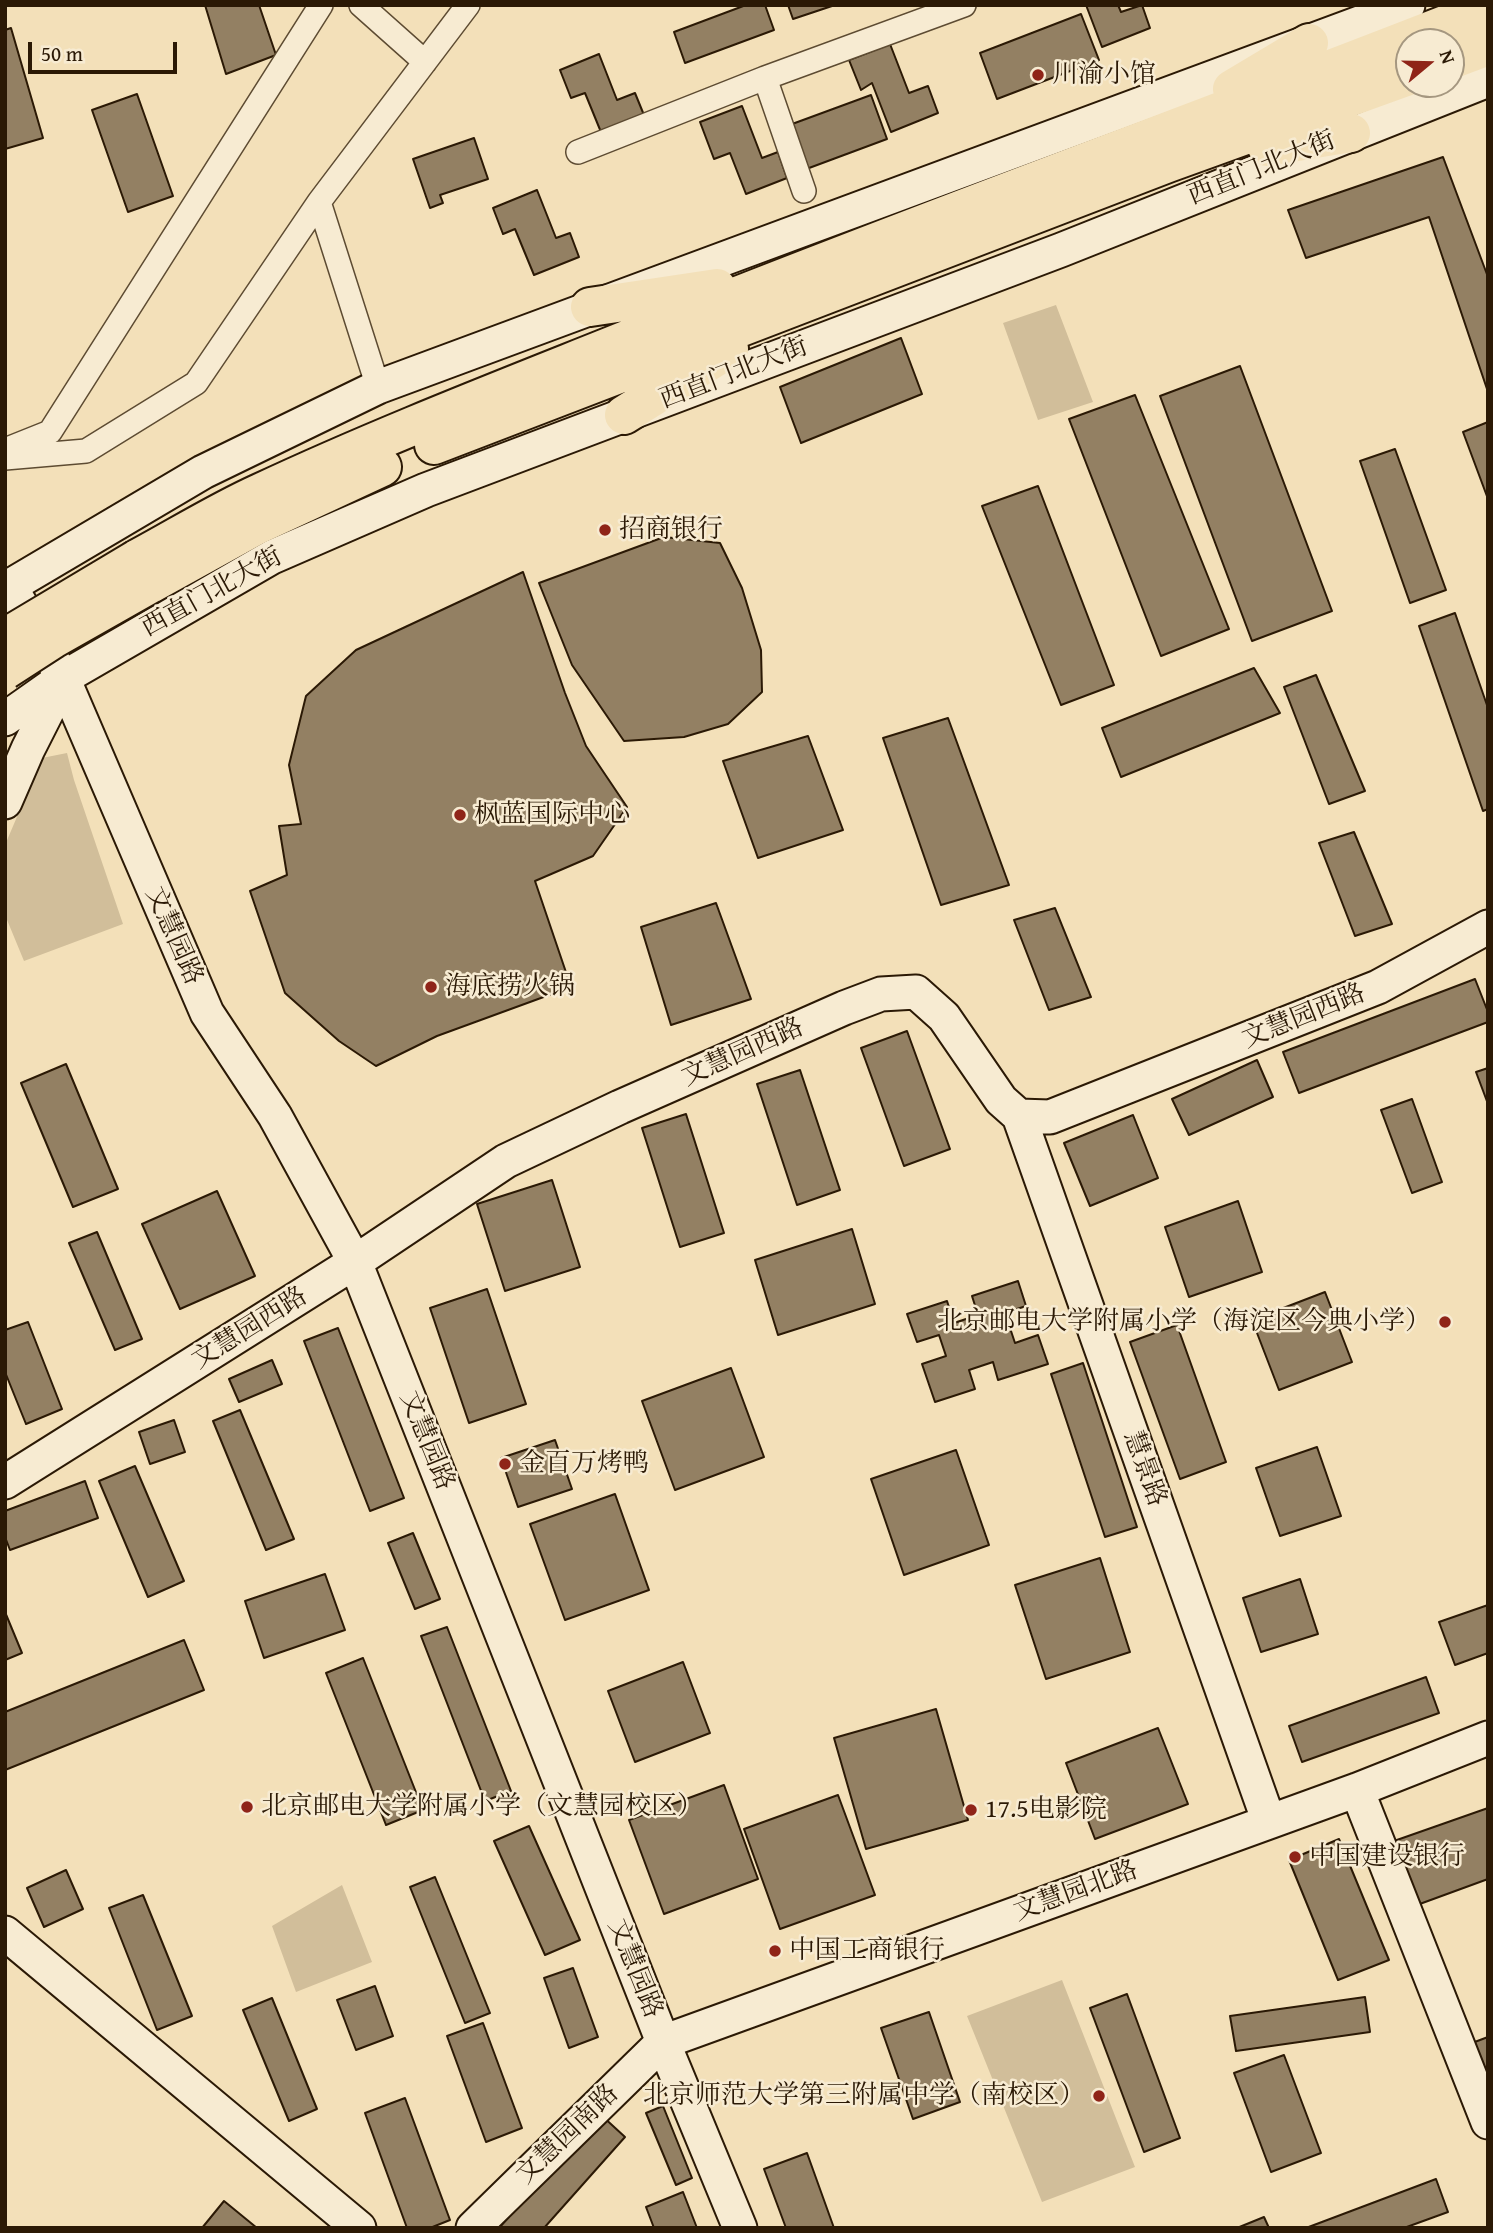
<!DOCTYPE html>
<html>
<head>
<meta charset="utf-8">
<style>
  body { margin:0 }
  #map { position:relative; width:1493px; height:2233px; overflow:hidden; background:#f3e0b9; font-family:"Gentium Book Plus",serif }
  canvas { display:block }
  .frame { position:absolute; inset:0; border:7px solid #2b1905; pointer-events:none }
  .north { position:absolute; left:1395px; top:28px; width:70px; height:70px; box-sizing:border-box; background:#f7ebd2; border:2px solid #a59780; border-radius:50%; rotate:71deg; font-size:19px; font-weight:700; line-height:28px; text-align:center; color:#2b1905 }
  .north::after { content:''; display:block; margin:auto; width:24px; height:32px; background:#8f2418; clip-path:polygon(50% 0,100% 100%,50% 72%,0 100%) }
  .scale { position:absolute; left:28px; top:42px; width:149px; height:32px; box-sizing:border-box; border:4px solid #2b1905; border-top:0; padding-left:9px; font-size:21px; line-height:24px; white-space:nowrap; color:#2b1905; -webkit-text-stroke:5px #f7ebd2; paint-order:stroke }
</style>
</head>
<body>
<div id="map">
<canvas width="1493" height="2233"></canvas>
<div class="frame"></div>
<div class="north">N</div>
<div class="scale">50 m</div>
</div>
<script>
const ctx = document.querySelector('canvas').getContext('2d');
ctx.lineJoin = 'round';
function paint(path, color) { ctx.fillStyle = color; ctx.fill(path, 'evenodd'); }
function trace(path, color, width, dash) { ctx.strokeStyle = color; ctx.lineWidth = width; ctx.lineCap = dash ? 'butt' : 'round'; ctx.setLineDash(dash || []); ctx.stroke(path); }
function write(font, color, halo, rows, align = 'center') {
  ctx.font = font + ' "Gentium Book Plus","Noto Serif SC",serif'; ctx.lineWidth = 5; ctx.setLineDash([]); ctx.textBaseline = 'middle'; ctx.strokeStyle = halo; ctx.fillStyle = color; for (const [text, x, y, turn = 0] of rows) {
    ctx.save(); ctx.translate(x, y); ctx.rotate((+turn || 0) * Math.PI / 180); ctx.textAlign = isNaN(turn) ? turn : align; if (halo) ctx.strokeText(text, 0, 0); ctx.fillText(text, 0, 0); ctx.restore();
  }
}
const green = new Path2D(`
  M1056 305 1093 402 1038 420 1003 323Z
  M67 753 74 780 123 924 24 961 5 915V845L42 758Z
  M342 1885 372 1962 296 1992 272 1926Z
  M1062 1980 1135 2167 1042 2202 967 2016Z`);
const building = new Path2D(`
  M205 5H259L276 55 226 74Z
  M746 5H765L774 30 685 63 674 32Z
  M788 5H835L793 19Z
  M1086 5H1118L1121 12 1142 5 1150 28 1102 47Z
  M1081 14 1099 60 997 99 980 53Z
  M11 28 43 138 5 149V30Z
  M890 44 909 93 928 86 938 113 891 132 872 83 861 90 849 60Z
  M599 54 617 100 635 93 646 120 603 137 585 93 571 98 560 70Z
  M137 94 173 196 128 212 92 110Z
  M871 95 887 139 801 171 784 127Z
  M742 106 762 158 778 152 787 178 746 194 730 153 714 159 700 122Z
  M474 138 488 179 440 195 443 203 430 208 413 159Z
  M1443 157 1488 277V392L1429 217 1306 258 1288 210Z
  M537 190 556 238 570 233 579 257 534 275 515 229 503 234 493 208Z
  M901 338 922 394 801 443 780 387Z
  M1240 366 1332 611 1252 641 1160 396Z
  M1135 395 1229 629 1161 656 1069 419Z
  M1488 422V499L1463 432Z
  M1395 449 1446 590 1410 603 1360 461Z
  M1038 486 1114 685 1061 705 982 506Z
  M664 537 720 543 742 588 761 650 762 692 728 724 684 737 624 741 572 665 539 583Z
  M523 572 565 693 586 746 627 807 593 856 535 881 571 987 437 1036 376 1066 339 1041 285 993 250 891 287 875 279 826 301 824 289 765 306 696 356 650Z
  M1455 613 1488 708V809L1483 811 1419 626Z
  M1254 668 1280 713 1121 777 1102 728Z
  M1316 675 1365 791 1329 804 1284 687Z
  M948 718 1009 885 941 905 883 738Z
  M808 736 843 830 758 858 723 761Z
  M1354 832 1392 924 1355 936 1319 843Z
  M716 903 751 999 671 1025 641 927Z
  M1055 908 1091 997 1049 1010 1014 920Z
  M1475 979 1488 1012V1022L1299 1093 1283 1052Z
  M907 1031 950 1149 904 1166 861 1048Z
  M1257 1060 1273 1097 1189 1135 1172 1099Z
  M66 1064 118 1189 73 1207 21 1083Z
  M1488 1068V1104L1476 1072Z
  M800 1070 840 1190 797 1205 757 1084Z
  M1412 1099 1442 1182 1412 1193 1381 1110Z
  M686 1114 724 1233 680 1247 642 1128Z
  M1133 1115 1158 1178 1090 1206 1064 1143Z
  M552 1180 580 1267 505 1291 477 1204Z
  M217 1191 255 1276 180 1309 142 1224Z
  M1238 1201 1262 1272 1189 1297 1165 1227Z
  M852 1229 875 1304 778 1335 755 1260Z
  M97 1232 142 1339 115 1350 69 1243Z
  M1018 1281 1026 1306 1005 1313 1015 1343 1038 1335 1048 1364 998 1380 993 1362 969 1370 975 1389 935 1402 922 1364 946 1356 939 1335 917 1342 907 1314 947 1301 954 1323 978 1315 972 1296Z
  M487 1289 526 1404 469 1423 430 1308Z
  M1325 1292 1352 1362 1279 1390 1252 1320Z
  M28 1322 62 1409 26 1424 5 1372V1330Z
  M1177 1325 1226 1462 1180 1479 1130 1342Z
  M338 1328 404 1498 370 1511 304 1341Z
  M272 1360 282 1384 239 1402 229 1379Z
  M1083 1363 1137 1527 1105 1537 1051 1374Z
  M731 1368 764 1457 675 1490 642 1401Z
  M240 1410 294 1539 266 1550 213 1421Z
  M174 1420 185 1452 150 1464 139 1432Z
  M555 1440 572 1489 518 1507 501 1458Z
  M1317 1447 1341 1516 1280 1536 1256 1468Z
  M956 1450 989 1545 904 1575 871 1479Z
  M135 1466 184 1581 148 1597 99 1481Z
  M85 1481 98 1518 10 1550 5 1537V1511Z
  M615 1494 649 1590 565 1620 530 1524Z
  M413 1533 440 1599 415 1609 388 1543Z
  M1100 1558 1130 1652 1046 1679 1015 1585Z
  M325 1574 345 1630 264 1658 245 1601Z
  M1300 1579 1318 1634 1261 1652 1243 1598Z
  M1488 1605V1653L1455 1665 1439 1622Z
  M5 1612 22 1653 5 1660Z
  M447 1627 511 1791 485 1801 421 1636Z
  M184 1640 204 1690 5 1770V1712Z
  M363 1658 423 1810 386 1825 326 1673Z
  M683 1662 710 1733 635 1762 608 1691Z
  M1426 1677 1439 1713 1302 1762 1289 1726Z
  M936 1709 968 1820 866 1849 834 1738Z
  M1158 1728 1188 1804 1095 1839 1066 1763Z
  M724 1785 758 1879 664 1914 629 1820Z
  M838 1795 875 1895 780 1929 744 1829Z
  M1488 1808V1879L1417 1905 1394 1841Z
  M529 1826 580 1940 545 1955 494 1841Z
  M1339 1839 1389 1960 1338 1980 1289 1860Z
  M66 1870 83 1909 44 1927 27 1888Z
  M435 1877 490 2013 465 2023 410 1887Z
  M143 1895 192 2016 157 2030 109 1908Z
  M573 1968 598 2037 569 2048 544 1978Z
  M375 1986 393 2036 356 2050 337 2000Z
  M1127 1994 1180 2138 1144 2152 1090 2008Z
  M1365 1997 1370 2032 1236 2051 1230 2016Z
  M272 1998 317 2109 289 2121 243 2010Z
  M929 2012 960 2102 913 2119 881 2028Z
  M483 2023 522 2128 486 2142 447 2036Z
  M1488 2037V2085L1472 2043Z
  M1284 2055 1321 2153 1271 2172 1234 2073Z
  M405 2098 450 2220 430 2228H407L365 2113Z
  M663 2106 692 2178 676 2185 646 2113Z
  M600 2114 625 2137 544 2228H499Z
  M807 2153 834 2228H786L764 2169Z
  M1436 2179 1448 2212 1404 2228H1306Z
  M683 2192 697 2228H654L646 2207Z
  M224 2201 257 2228H202Z
  M1264 2217 1269 2228H1237Z`);
const street = new Path2D(`
  M361 5 425 62
  M578 152 765 78
  M804 191 765 78 964 5
  M378 387 319 202 468 5
  M5 450 50 432 321 5
  M5 458 86 451 196 383 319 202`);
const secondary = new Path2D(`
  M10 586 63 678 207 1013 275 1116 355 1262 663 2042 740 2228
  M5 589 203 472 378 387 1408 5
  M5 719 63 678 272 557 426 490 1061 250 1488 80
  M5 802 28 749 61 684
  M1019 1116 1269 1822
  M5 1482 355 1262 506 1161 620 1107 844 1008 881 994 916 992 944 1017 1001 1100 1019 1116 1050 1117 1378 987 1488 927
  M1357 1790 1488 2122
  M5 1933 359 2228
  M473 2228 663 2042 1357 1790 1488 1738`);
const highway = new Path2D(`
  M1451 60 1488 46
  M1232 89 1309 43
  M1267 147 1351 133
  M590 307 717 288
  M624 415 729 349
  M434 445 1168 163 1409 76
  M137 559C178 537 218 512 260 493 384 435 512 386 639 335 920 222 1206 119 1488 8
  M150 584 255 526 382 467`);
const highwayBridge = new Path2D(`
  M5 638 137 559
  M5 670 53 639 150 584`);
const markers = [
  [1038,75,7,"#8f2418"],
  [605,530,7,"#8f2418"],
  [460,815,7,"#8f2418"],
  [431,987,7,"#8f2418"],
  [1445,1322,7,"#8f2418"],
  [505,1464,7,"#8f2418"],
  [247,1807,7,"#8f2418"],
  [971,1810,7,"#8f2418"],
  [1295,1857,7,"#8f2418"],
  [775,1951,7,"#8f2418"],
  [1099,2096,7,"#8f2418"]
];
const poiNames = [
  ["川渝小馆",1052,75],
  ["招商银行",619,530],
  ["枫蓝国际中心",474,815],
  ["海底捞火锅",445,987],
  ["北京邮电大学附属小学（海淀区今典小学）",1431,1322,"right"],
  ["金百万烤鸭",519,1464],
  ["北京邮电大学附属小学（文慧园校区）",261,1807],
  ["17.5电影院",985,1810],
  ["中国建设银行",1309,1857],
  ["中国工商银行",789,1951],
  ["北京师范大学第三附属中学（南校区）",1085,2096,"right"]
];
const streetNames = [
  ["西直门北大街",1262,169,-22],
  ["西直门北大街",734,374,-21],
  ["西直门北大街",212,593,-29],
  ["文慧园路",173,936,66],
  ["文慧园西路",1304,1017,-22],
  ["文慧园西路",743,1053,-24],
  ["文慧园西路",250,1329,-32],
  ["文慧园路",426,1441,68],
  ["慧景路",1144,1469,70],
  ["文慧园北路",1076,1892,-20],
  ["文慧园路",634,1969,68],
  ["文慧园南路",568,2135,-44]
];
paint(green, '#d1be9a');
paint(building, '#938063');
trace(building, '#2b1905', 2);
trace(street, '#5d4b32', 26);
trace(secondary, '#2b1905', 37);
trace(highway, '#2b1905', 42);
trace(street, '#f7ebd2', 23);
trace(secondary, '#f7ebd2', 33);
trace(highway, '#f3e0b9', 38);
trace(highwayBridge, '#2b1905', 42, []);
trace(highwayBridge, '#f3e0b9', 38);
for (const [x, y, r, color] of markers) { const dot = new Path2D(); dot.arc(x, y, r, 0, 2 * Math.PI); ctx.fillStyle = color; ctx.fill(dot); trace(dot, '#f7ebd2', 2.5); }
write('26px', '#2b1905', '#f7ebd2', poiNames, 'left');
write('26px', '#2b1905', '#f7ebd2', streetNames);
</script>
</body>
</html>
